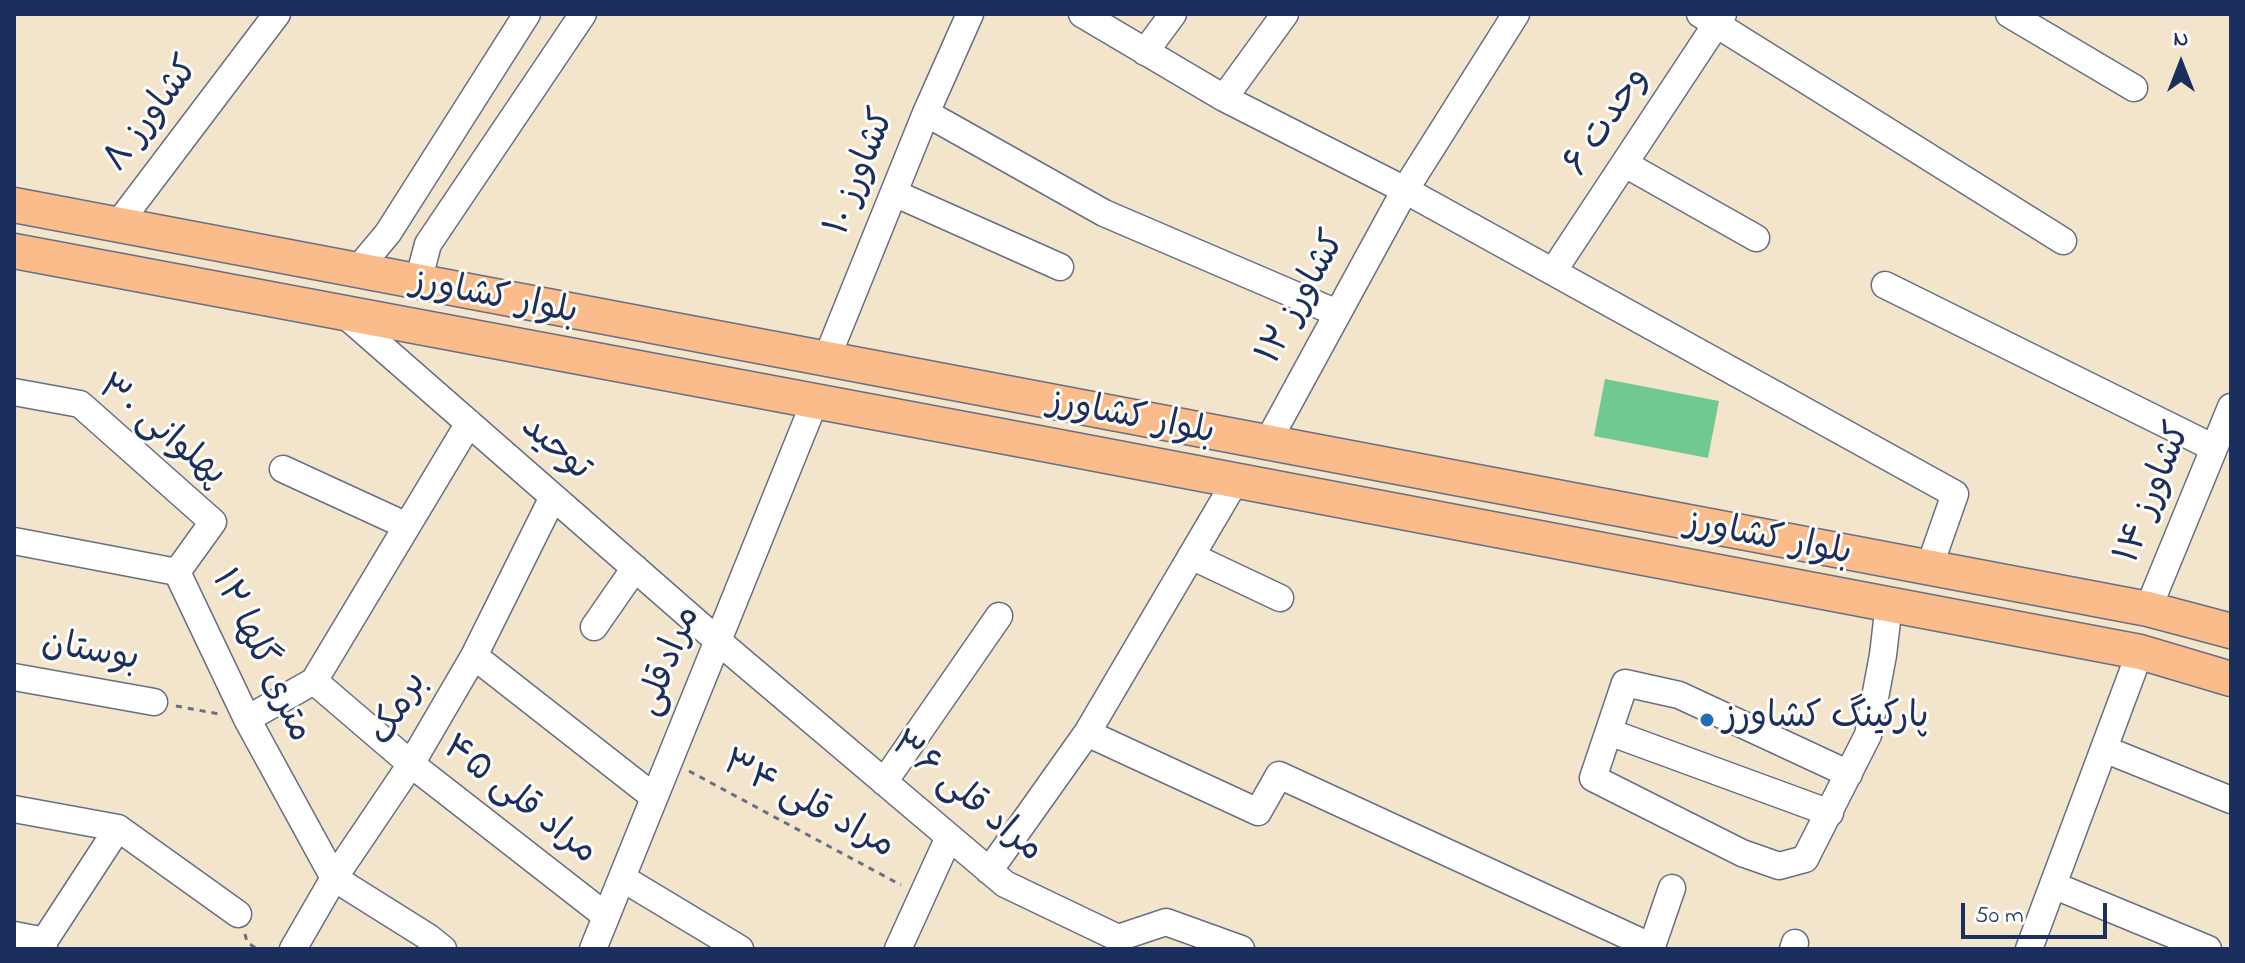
<!DOCTYPE html>
<html>
<head>
<meta charset="utf-8">
<style>
  body { margin:0 }
  #map { position:relative; width:2245px; height:963px; overflow:hidden; background:#f3e5cc; font-family:"Indie Flower",sans-serif }
  canvas { display:block }
  .frame { position:absolute; inset:0; border:16px solid #1b2f5e; pointer-events:none }
  .north { position:absolute; left:2141px; top:24px; width:80px; height:80px; -webkit-text-stroke:6px #fdfcf7; paint-order:stroke; rotate:0deg; font-size:22px; font-weight:700; line-height:32px; text-align:center; color:#1b2f5e }
  .north::after { content:''; display:block; margin:auto; width:28px; height:36px; background:#1b2f5e; clip-path:polygon(50% 0,100% 100%,50% 72%,0 100%) }
  .scale { position:absolute; left:1961px; top:903px; width:146px; height:36px; box-sizing:border-box; border:4px solid #1b2f5e; border-top:0; padding-left:10px; font-size:24px; line-height:28px; white-space:nowrap; color:#1b2f5e; -webkit-text-stroke:6px #fdfcf7; paint-order:stroke }
</style>
</head>
<body>
<div id="map">
<canvas width="2245" height="963"></canvas>
<div class="frame"></div>
<div class="north">N</div>
<div class="scale">50 m</div>
</div>
<script>
const ctx = document.querySelector('canvas').getContext('2d');
ctx.lineJoin = 'round';
function paint(path, color) { ctx.fillStyle = color; ctx.fill(path, 'evenodd'); }
function trace(path, color, width, dash) { ctx.strokeStyle = color; ctx.lineWidth = width; ctx.lineCap = dash ? 'butt' : 'round'; ctx.setLineDash(dash || []); ctx.stroke(path); }
function write(font, color, halo, rows, align = 'center') {
  ctx.font = font + ' "Indie Flower","Playpen Sans Arabic",sans-serif'; ctx.lineWidth = 6; ctx.setLineDash([]); ctx.textBaseline = 'middle'; ctx.strokeStyle = halo; ctx.fillStyle = color; for (const [text, x, y, turn = 0] of rows) {
    ctx.save(); ctx.translate(x, y); ctx.rotate((+turn || 0) * Math.PI / 180); ctx.textAlign = isNaN(turn) ? turn : align; if (halo) ctx.strokeText(text, 0, 0); ctx.fillText(text, 0, 0); ctx.restore();
  }
}
const green = new Path2D(`
  M1605 379 1719 401 1708 458 1594 436Z`);
const path = new Path2D(`
  M176 706 219 714
  M689 771 901 885
  M245 934 247 942 257 949`);
const minor = new Path2D(`
  M1082 14 1224 98 1405 190 1955 494 1929 568
  M1700 14 2063 241
  M2009 14 2134 88
  M1145 52 1173 14
  M1224 98 1285 14
  M926 113 1104 213 1337 313
  M1625 164 1756 238
  M894 193 1060 267
  M118 224 277 14
  M357 270 388 233 527 14
  M1554 270 1723 14
  M418 282 428 244 583 14
  M1885 285 2214 448
  M343 313 718 641 1005 884 1118 938 1166 922 1241 949
  M826 360 926 113 970 14
  M14 392 80 404 213 522 177 572
  M1267 443 1405 190 1516 14
  M283 469 407 526
  M14 541 177 572 247 719 334 878 428 937 443 949
  M1191 556 1280 598
  M2148 609 2231 407
  M594 627 635 568
  M474 656 654 797
  M14 677 154 702
  M314 681 411 764 606 916
  M247 719 314 681 469 423
  M1609 732 1830 813
  M1087 733 1258 812 1279 775 1652 947
  M2104 749 2231 800
  M1849 774 1679 695 1625 683 1593 778 1742 853 1779 866 1805 859 1868 735 1883 655 1889 604
  M884 782 999 616
  M14 809 118 828 238 914
  M989 871 1087 733 1236 480
  M622 878 740 949
  M2053 885 2208 949
  M14 935 45 941
  M39 949 118 828
  M293 949 334 878 411 764 474 656 553 497
  M593 949 815 401
  M898 949 949 837
  M1651 949 1672 888
  M1793 949 1795 943
  M2029 949 2140 652`);
const major = new Path2D(`
  M14 205 2148 609 2231 631
  M14 251 1033 442 2140 652 2231 679`);
const markers = [
  [1707,720,8,"#1f6fb2"]
];
const streetNames = [
  ["کشاورز ۸",154,116,-53],
  ["وحدت ۶",1609,123,-56],
  ["کشاورز ۱۰",863,173,-68],
  ["کشاورز ۱۲",1304,299,-61],
  ["بلوار کشاورز",494,300,11],
  ["بلوار کشاورز",1131,420,11],
  ["پهلوانی ۳۰",160,433,39],
  ["توحید",554,450,41],
  ["کشاورز ۱۴",2156,494,-68],
  ["بلوار کشاورز",1768,541,11],
  ["بوستان",90,654,10],
  ["۱۲ متری گلها",259,657,64],
  ["مرادقلی",671,662,-68],
  ["برمک",401,710,-60],
  ["مراد قلی ۳۶",965,799,39],
  ["مراد قلی ۴۵",518,802,38],
  ["مراد قلی ۳۴",807,807,28]
];
const poiNames = [
  ["پارکینگ کشاورز",1723,720]
];
paint(green, '#6fc990');
trace(minor, '#676f84', 29);
trace(major, '#676f84', 37);
trace(path, '#676f84', 3, [6, 6]);
trace(minor, '#fff', 26);
trace(major, '#f9bc8a', 34);
for (const [x, y, r, color] of markers) { const dot = new Path2D(); dot.arc(x, y, r, 0, 2 * Math.PI); ctx.fillStyle = color; ctx.fill(dot); trace(dot, '#fdfcf7', 3); }
write('36px', '#1b2f5e', '#fdfcf7', streetNames);
write('36px', '#1b2f5e', '#fdfcf7', poiNames, 'left');
</script>
</body>
</html>
